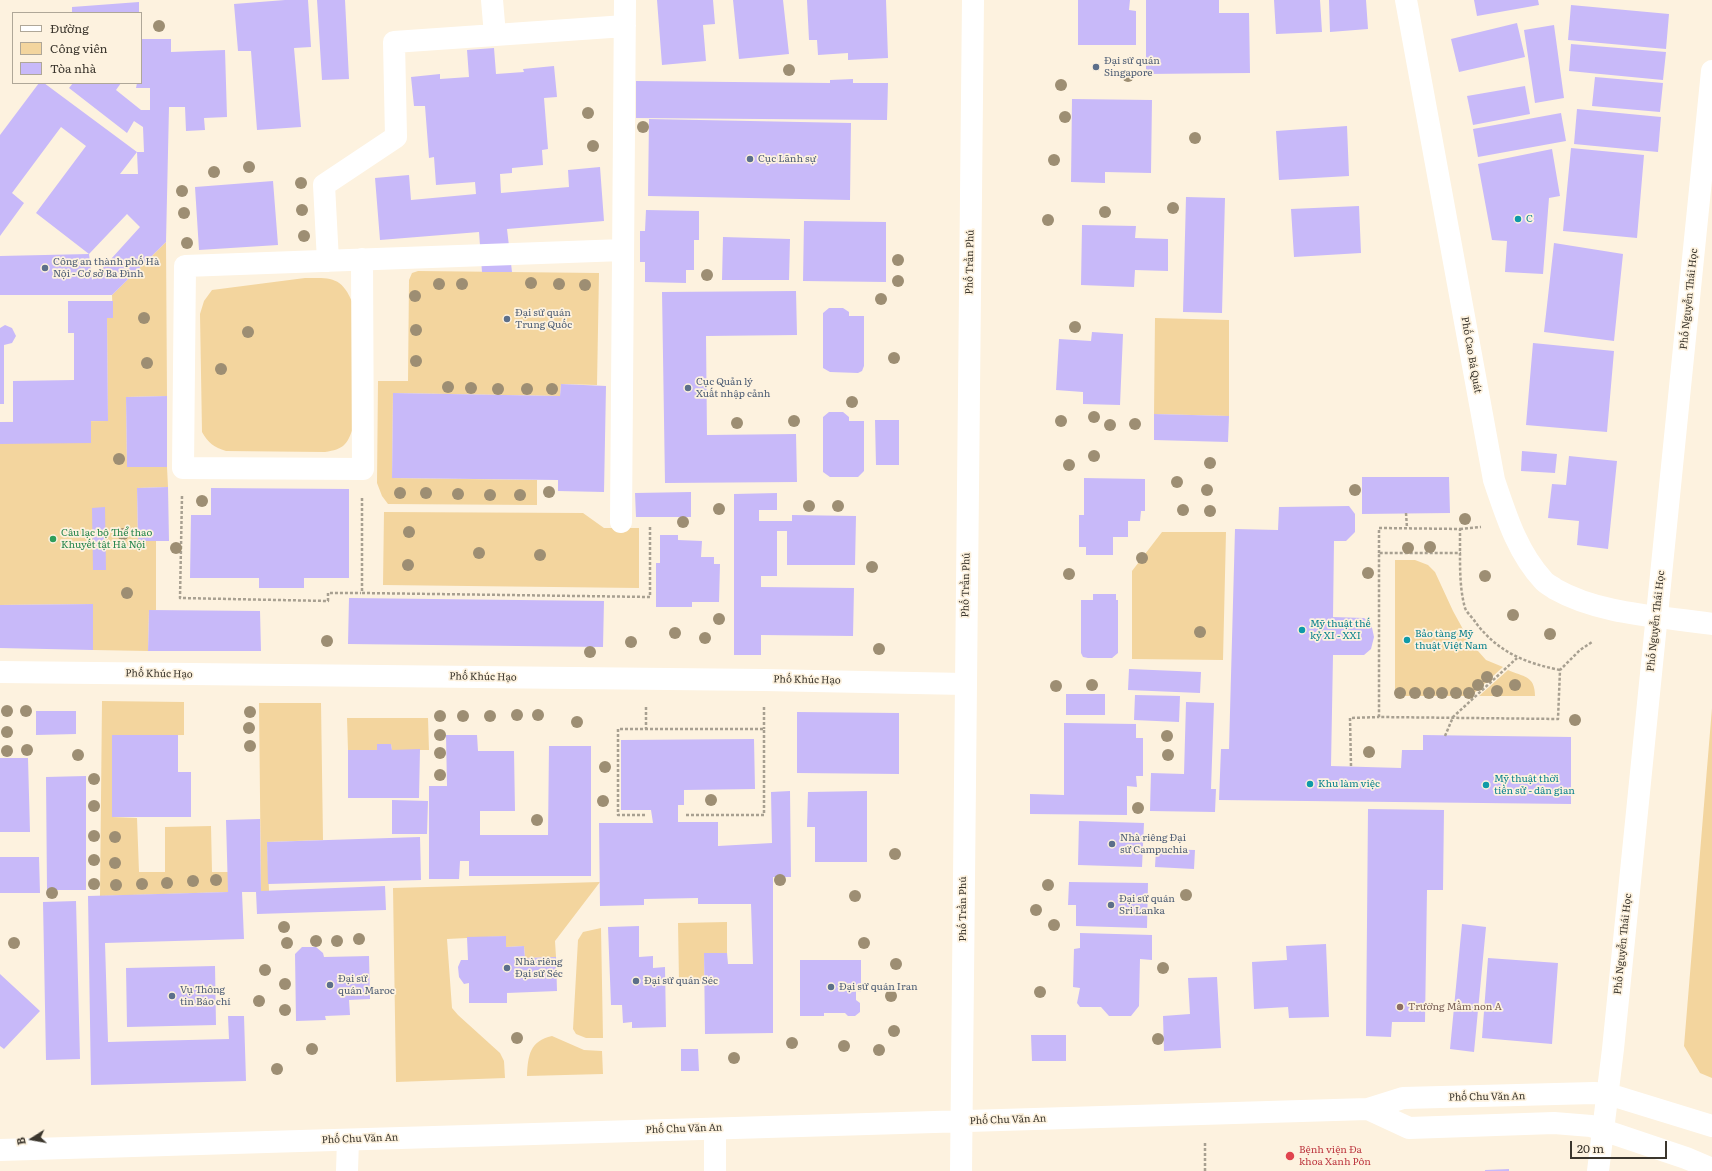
<!DOCTYPE html>
<html>
<head>
<meta charset="utf-8">
<style>
  body { margin:0 }
  #map { position:relative; width:1712px; height:1171px; overflow:hidden; background:#fdf2df; font-family:Literata,serif }
  canvas { display:block }
  .legend { position:absolute; left:12px; top:12px; width:130px; height:72px; box-sizing:border-box; background:#fdf2df; border:1px solid #afa798; margin:0; padding:5px 7px; list-style:none; font-size:12px; color:#3b362d }
  .legend li { display:flex; align-items:center; gap:8px; height:20px }
  .legend b { width:20px; border:1px solid #afa798 }
  .north { position:absolute; left:12px; top:1119px; width:40px; height:40px; -webkit-text-stroke:3px #fdf2df; paint-order:stroke; rotate:259deg; font-size:11px; font-weight:700; line-height:16px; text-align:center; color:#3b362d }
  .north::after { content:''; display:block; margin:auto; width:14px; height:18px; background:#3b362d; clip-path:polygon(50% 0,100% 100%,50% 72%,0 100%) }
  .scale { position:absolute; left:1570px; top:1141px; width:97px; height:18px; box-sizing:border-box; border:2px solid #3b362d; border-top:0; padding-left:5px; font-size:12px; line-height:14px; white-space:nowrap; color:#3b362d; -webkit-text-stroke:3px #fdf2df; paint-order:stroke }
</style>
</head>
<body>
<div id="map">
<canvas width="1712" height="1171"></canvas>
<ul class="legend">
<li><b style="height:5px;background:#fff"></b>Đường</li>
<li><b style="height:11px;background:#f3d59e"></b>Công viên</li>
<li><b style="height:11px;background:#c8b9f9"></b>Tòa nhà</li>
</ul>
<div class="north">B</div>
<div class="scale">20 m</div>
</div>
<script>
const ctx = document.querySelector('canvas').getContext('2d');
ctx.lineJoin = 'round';
function paint(path, color) { ctx.fillStyle = color; ctx.fill(path, 'evenodd'); }
function trace(path, color, width, dash) { ctx.strokeStyle = color; ctx.lineWidth = width; ctx.lineCap = dash ? 'butt' : 'round'; ctx.setLineDash(dash || []); ctx.stroke(path); }
function write(font, color, halo, rows, align = 'center') {
  ctx.font = font + ' Literata,serif'; ctx.lineWidth = 3.5; ctx.setLineDash([]); ctx.textBaseline = 'middle'; ctx.strokeStyle = halo; ctx.fillStyle = color; for (const [text, x, y, turn = 0] of rows) {
    ctx.save(); ctx.translate(x, y); ctx.rotate((+turn || 0) * Math.PI / 180); ctx.textAlign = isNaN(turn) ? turn : align; if (halo) ctx.strokeText(text, 0, 0); ctx.fillText(text, 0, 0); ctx.restore();
  }
}
const green = new Path2D(`
  M166 242 167 396 126 397 127 467H167L168 487 137 488 138 541H156V610H149L148 651 93 650 92 604 0 605V422L108 421 107 318H113L112 295Z
  M418 271 599 273 597 385 561 384 560 396 393 393 392 478 537 480V505L388 504 382 496 377 483 378 381H408L409 280 412 273Z
  M305 278C331 278 342 276 353 304V428C347 445 344 449 325 452L226 451C214 447 208 443 202 432L200 314 204 301 212 290Z
  M1155 318 1229 320V416L1154 414Z
  M384 512 583 513 604 528H639V588L383 585Z
  M1162 532H1226L1223 660 1132 659V571Z
  M1395 560H1415L1428 565 1435 572 1453 611 1470 642 1486 660 1503 667 1471 696H1395Z
  M1508 670C1523 677 1535 675 1535 696H1479Z
  M102 701 184 702V735L112 736V817L137 818 139 872H165V827L211 826 212 872H228V892L100 896Z
  M259 703H321L323 840 267 842 269 891H261Z
  M1712 708V1078L1700 1073 1684 1046Z
  M347 718H428L429 750H392L391 744H377V750H348Z
  M600 882 555 941 556 957 525 958 524 946 506 947V936L447 939 452 1008 458 1015 500 1053 504 1061 505 1078 396 1082 393 888Z
  M727 922V953H704V981L679 982 678 923Z
  M601 928 603 1038H586L576 1034 573 1029 578 940 583 932Z
  M552 1036 584 1050 602 1051 603 1074 527 1076C528 1055 530 1041 552 1036Z`);
const building = new Path2D(`
  M285 0H308L311 47 294 48 301 127 257 130 251 51H238L234 4Z
  M317 0H345L349 79 322 80Z
  M657 0H713L715 24 703 25 706 61 662 65Z
  M733 0H783L789 54 739 59Z
  M807 0H886L888 58 848 60V53L818 55 817 40H809Z
  M1078 0H1130L1129 10 1136 11V45H1078Z
  M1146 0H1219V13H1249L1250 73 1146 74Z
  M1274 0H1320L1322 32 1276 34Z
  M1329 0H1366L1368 29 1330 32Z
  M1474 0H1538L1539 5 1477 16Z
  M139 2V13H72V7Z
  M1571 5 1669 14 1666 49 1568 40Z
  M1517 23 1525 57 1459 72 1451 39Z
  M1554 25 1564 98 1535 103 1524 30Z
  M141 39H171V52L225 50 227 117 204 118 205 130 186 131 185 107H169L166 242 112 295H0V256L89 254 92 280 140 227 127 214 89 254 36 213 86 146 61 127 12 193 24 203 0 236V135L39 83H44L137 152 120 174H138L137 152H144L143 127 134 121 127 133 69 88 73 83H121L116 90 141 110H150V88H136L137 83H141Z
  M1571 44 1666 52 1663 80 1569 71Z
  M494 48 496 74 524 72 523 69 554 66 557 97 544 98 548 149 542 150 543 165 512 168V173L500 174 501 193 569 187 568 170 600 167 604 221 507 229 512 272H482L479 232 380 240 375 178 409 175 411 200 476 194 475 182 436 185 434 157 429 158 425 106H414L411 77 440 74V79L469 77 467 50Z
  M1595 77 1663 83 1660 112 1592 106Z
  M853 79V83H888L887 120 636 118V81L830 83V80Z
  M1525 86 1530 114 1473 125 1467 96Z
  M1072 99 1152 100 1151 173 1105 172V183L1071 182Z
  M1577 109 1661 117 1658 152 1574 144Z
  M1561 113 1566 141 1478 157 1473 129Z
  M649 119 851 123 850 200 648 196Z
  M1347 126 1349 176 1279 180 1276 131Z
  M1571 148 1644 155 1637 238 1563 231Z
  M1552 149 1560 196 1549 198 1543 274 1505 272 1507 241 1492 240 1478 164Z
  M273 181 278 245 199 250 195 187Z
  M1186 197 1225 198 1222 313 1183 312Z
  M1359 206 1361 253 1294 257 1291 209Z
  M646 210 699 211V240H694V270H686V283L645 282V262H640V231H645Z
  M804 221 886 222V282L803 281Z
  M1082 225 1136 226 1135 238 1168 239V271L1135 270 1134 287 1081 285Z
  M723 237 790 239 789 280H722Z
  M1554 243 1623 254 1614 341 1544 332Z
  M796 291 797 335 706 336 707 435 796 434 797 482 665 483 662 292Z
  M68 301H113V318H107L108 421H91V443L0 444V422H13V381L74 380V333H68Z
  M829 308H843L849 312V316H864V366L862 371 858 373 830 372 823 368V313Z
  M5 325 12 328 16 336 12 343 4 345V404H0V328Z
  M1092 332 1123 334 1120 405 1083 404V392L1056 390 1059 339 1091 341Z
  M1533 343 1614 351 1607 432 1526 425Z
  M561 384 606 386 604 492 558 491V480L392 478 393 393 560 396Z
  M167 396V467H127L126 397Z
  M829 412H843L849 417V421H864V471L858 477H830L823 472V417Z
  M1154 414 1229 416 1228 442 1154 440Z
  M875 420H899V465H876Z
  M1522 451 1557 454 1555 473 1521 471Z
  M1569 456 1617 461 1608 549 1577 545 1579 521 1548 518 1552 484 1566 485Z
  M1362 477H1449L1450 513 1362 514Z
  M1084 478 1145 479V511H1141L1140 521H1128V537H1113V555H1086V547H1079V515H1084Z
  M168 487 169 541H138L137 488Z
  M211 488 349 489V578H304V588H259V578H190L191 515H211Z
  M691 492V517H636L635 493Z
  M777 493V510H759V521H792V515L856 516 855 565H787V531H777V576H761V587L854 588 853 636 761 635V655H734V494Z
  M1349 506 1355 514V532L1346 541H1334L1333 617 1364 618 1371 623 1374 637 1371 649 1364 655H1333L1331 766 1401 768 1402 750H1423V735L1571 737V804L1219 800 1221 749H1229L1235 529 1278 530 1279 507Z
  M105 507 106 570H93L92 508Z
  M660 535H678V540L702 541 701 557H714V564H720L719 602H692V607H656V563H660Z
  M1093 594H1116V600H1118V653L1112 658H1088L1083 657 1081 653V600H1093Z
  M349 598 604 601 603 647 348 644Z
  M93 604V650L0 648V605Z
  M149 610 260 611 261 651H148Z
  M1129 669 1201 672 1200 693 1128 690Z
  M1066 694H1105V715H1066Z
  M1135 695 1180 696 1179 722 1134 720Z
  M1186 702 1214 703 1211 789H1216L1215 812 1150 811 1151 773 1184 774Z
  M36 711H76V734L36 735Z
  M797 712 899 713V774L797 773Z
  M1064 723 1136 724V738H1143V776H1136L1137 787 1127 786V815L1030 814V794L1064 795Z
  M112 735H178V772H191V817H112Z
  M446 735H477L478 751H514L515 811H480V835H548L549 746H591V876H469V861H460L459 879H429V786H447Z
  M754 739 755 789 684 790V805H678V822H718V846L772 843 771 792 790 791 791 877H773V1033L705 1034 704 953H727L728 964H753L751 904H698V898L644 899V905L600 906 599 823H653L651 810H621V740Z
  M377 744H391L392 750 420 749 419 798H348V750H377Z
  M0 758H28L30 832H0Z
  M86 776V890H47L46 777Z
  M867 791V862H815V827H807L808 792Z
  M392 800 428 801 427 834H392Z
  M1368 809 1444 810 1443 890H1427L1425 1022H1392L1391 1037 1366 1036Z
  M260 819 261 891 385 886 386 910 257 914 256 892H242L244 939 105 943 108 1042 229 1039 228 1016H244L246 1081 91 1085 88 896 228 892 226 820Z
  M1079 821 1144 823 1142 867 1078 865Z
  M420 837 421 880 268 884 267 842Z
  M1156 849 1195 850 1194 869 1155 867Z
  M0 857H39L40 893H0Z
  M1069 882 1148 883 1147 928 1076 926V905H1068Z
  M76 901 80 1059 46 1060 43 902Z
  M1462 924 1486 927 1474 1052 1450 1049Z
  M639 926V957L653 956V968L665 967 666 1027 632 1028V1022L623 1023 622 1005H611L608 927Z
  M1080 933 1152 935V960L1140 959 1139 1006 1131 1016H1109L1101 1007H1080L1077 1003 1080 988 1073 987 1074 949 1080 948Z
  M506 936V947L524 946 525 958 556 957 557 991 507 993V1003H469V983L464 984 459 977 458 967 461 960H468L467 937Z
  M1326 944 1329 1017 1289 1018 1288 1007 1254 1009 1252 962 1287 960 1286 946Z
  M302 947H316L323 953 324 957 369 956 370 999 349 1000 350 1015 325 1016 326 1020 296 1021 295 954Z
  M1488 958 1558 963 1552 1044 1482 1038Z
  M800 960H861V992L856 991V1000L860 1003V1012L855 1016H848L845 1013H824V1016H800Z
  M215 966 216 1025 127 1027 126 968Z
  M0 974 40 1011 4 1049 0 1046Z
  M1217 977 1221 1048 1164 1051 1163 1016 1190 1014 1188 978Z
  M1031 1035H1066V1061H1032Z
  M681 1049H698L699 1071H681Z
  M1509 1169V1171H1485V1170Z`);
const path = new Path2D(`
  M182 496 180 598 328 601V593H361
  M362 498V593L650 597V526
  M1406 513 1407 528
  M1460 529 1481 527
  M1379 553V528L1460 529V553
  M1560 670C1525 663 1498 652 1476 623 1473 618 1467 613 1465 608 1460 590 1460 571 1460 553H1379V717L1558 719 1560 670 1580 650 1592 642
  M646 707V729
  M764 707V729
  M1445 736 1453 717 1517 658
  M1351 766 1350 718 1379 717
  M645 815H618V729H764V815H686
  M1205 1143V1171`);
const minor = new Path2D(`
  M492 0 495 35
  M1406 0 1494 480C1506 515 1517 552 1543 580 1546 584 1551 586 1555 589 1601 615 1660 616 1712 624
  M362 259 363 469 183 468 185 266 623 250
  M328 261 324 185 396 137 394 42 625 26
  M621 522 625 0
  M0 672 764 680 965 684
  M715 1129V1171
  M347 1171 348 1140`);
const major = new Path2D(`
  M1368 1109 1409 1128 1554 1123 1591 1126 1686 1158 1712 1169
  M0 1150 1368 1109 1403 1098 1594 1093 1608 1094 1712 1126
  M961 1171 973 0
  M1598 1171 1613 1049 1712 71`);
const trees = [
  [159,26],
  [789,70],
  [1128,76],
  [1061,85],
  [588,113],
  [1065,117],
  [643,127],
  [1195,138],
  [593,146],
  [1054,160],
  [249,167],
  [214,172],
  [301,183],
  [182,191],
  [1173,208],
  [302,210],
  [1105,212],
  [184,213],
  [1048,220],
  [304,236],
  [187,243],
  [898,260],
  [707,275],
  [898,281],
  [531,283],
  [439,284],
  [462,284],
  [559,284],
  [585,285],
  [415,296],
  [881,299],
  [144,318],
  [1075,327],
  [416,330],
  [248,332],
  [894,358],
  [416,361],
  [147,363],
  [221,369],
  [448,387],
  [471,388],
  [498,389],
  [527,389],
  [552,389],
  [852,402],
  [1094,417],
  [794,421],
  [1061,421],
  [737,423],
  [1135,424],
  [1110,425],
  [1094,456],
  [119,459],
  [1210,463],
  [1069,465],
  [1177,482],
  [1207,490],
  [1355,490],
  [549,492],
  [400,493],
  [426,493],
  [458,494],
  [490,495],
  [520,495],
  [202,501],
  [809,506],
  [838,506],
  [719,509],
  [1183,510],
  [1210,511],
  [1465,519],
  [683,522],
  [409,532],
  [123,534],
  [1430,547],
  [176,548],
  [1408,548],
  [479,553],
  [540,555],
  [1142,558],
  [408,565],
  [872,567],
  [1368,573],
  [1069,574],
  [1485,576],
  [127,593],
  [1513,615],
  [719,619],
  [1200,632],
  [675,633],
  [1550,634],
  [705,638],
  [327,641],
  [631,642],
  [879,649],
  [590,652],
  [1487,677],
  [1092,685],
  [1478,685],
  [1515,685],
  [1056,686],
  [1497,691],
  [1400,693],
  [1415,693],
  [1429,693],
  [1442,693],
  [1456,693],
  [1469,693],
  [7,711],
  [26,711],
  [250,712],
  [517,715],
  [538,715],
  [440,716],
  [463,716],
  [490,716],
  [1575,720],
  [577,722],
  [249,728],
  [7,732],
  [440,735],
  [1167,736],
  [250,746],
  [27,750],
  [7,751],
  [1369,752],
  [440,753],
  [78,755],
  [1168,755],
  [605,767],
  [440,775],
  [94,779],
  [711,800],
  [603,801],
  [94,806],
  [1138,808],
  [537,820],
  [94,836],
  [115,837],
  [895,854],
  [94,860],
  [115,863],
  [216,880],
  [780,880],
  [193,881],
  [167,883],
  [94,884],
  [142,884],
  [116,885],
  [1048,885],
  [52,893],
  [1186,895],
  [855,896],
  [1036,910],
  [1054,925],
  [284,927],
  [359,939],
  [316,941],
  [337,941],
  [14,943],
  [287,943],
  [864,943],
  [896,964],
  [1163,968],
  [265,970],
  [285,984],
  [1040,992],
  [891,996],
  [259,1001],
  [285,1010],
  [894,1031],
  [517,1038],
  [1158,1039],
  [792,1043],
  [844,1046],
  [312,1049],
  [879,1050],
  [734,1058],
  [277,1069]
];
const markers = [
  [1096,67,4,"#5c6f8a"],
  [750,159,4,"#5c6f8a"],
  [1518,219,4,"#0f9aa8"],
  [45,268,4,"#5c6f8a"],
  [507,319,4,"#5c6f8a"],
  [688,388,4,"#5c6f8a"],
  [53,539,4,"#2e9e5b"],
  [1302,630,4,"#0f9aa8"],
  [1407,640,4,"#0f9aa8"],
  [1310,784,4,"#0f9aa8"],
  [1486,785,4,"#0f9aa8"],
  [1112,844,4,"#5c6f8a"],
  [1111,905,4,"#5c6f8a"],
  [507,968,4,"#5c6f8a"],
  [636,981,4,"#5c6f8a"],
  [330,985,4,"#5c6f8a"],
  [831,987,4,"#5c6f8a"],
  [172,996,4,"#5c6f8a"],
  [1400,1007,4,"#8d6e63"],
  [1290,1156,5,"#e0444e"]
];
const serviceNames = [
  ["Đại sứ quán",1104,61],
  ["Singapore",1104,73],
  ["Cục Lãnh sự",758,159],
  ["Công an thành phố Hà",53,262],
  ["Nội - Cơ sở Ba Đình",53,274],
  ["Đại sứ quán",515,313],
  ["Trung Quốc",515,325],
  ["Cục Quản lý",696,382],
  ["Xuất nhập cảnh",696,394],
  ["Nhà riêng Đại",1120,838],
  ["sứ Campuchia",1120,850],
  ["Đại sứ quán",1119,899],
  ["Sri Lanka",1119,911],
  ["Nhà riêng",515,962],
  ["Đại sứ Séc",515,974],
  ["Đại sứ",338,979],
  ["quán Maroc",338,991],
  ["Đại sứ quán Séc",644,981],
  ["Đại sứ quán Iran",839,987],
  ["Vụ Thông",180,990],
  ["tin Báo chí",180,1002]
];
const cultureNames = [
  ["C",1526,219],
  ["Mỹ thuật thế",1310,624],
  ["kỷ XI - XXI",1310,636],
  ["Bảo tàng Mỹ",1415,634],
  ["thuật Việt Nam",1415,646],
  ["Mỹ thuật thời",1494,779],
  ["tiền sử - dân gian",1494,791],
  ["Khu làm việc",1318,784]
];
const streetNames = [
  ["Phố Trần Phú",970,262,-89],
  ["Phố Nguyễn Thái Học",1689,299,-84],
  ["Phố Cao Bá Quát",1471,355,80],
  ["Phố Trần Phú",966,585,-89],
  ["Phố Nguyễn Thái Học",1656,621,-84],
  ["Phố Khúc Hạo",159,674,1],
  ["Phố Khúc Hạo",483,677,1],
  ["Phố Khúc Hạo",807,680,1],
  ["Phố Trần Phú",963,909,-90],
  ["Phố Nguyễn Thái Học",1623,944,-84],
  ["Phố Chu Văn An",1487,1097,-1],
  ["Phố Chu Văn An",1008,1120,-2],
  ["Phố Chu Văn An",684,1129,-2],
  ["Phố Chu Văn An",360,1139,-2]
];
const leisureNames = [
  ["Câu lạc bộ Thể thao",61,533],
  ["Khuyết tật Hà Nội",61,545]
];
const educationNames = [
  ["Trường Mầm non A",1408,1007]
];
const healthNames = [
  ["Bệnh viện Đa",1299,1150],
  ["khoa Xanh Pôn",1299,1162]
];
paint(green, '#f3d59e');
paint(building, '#c8b9f9');
trace(path, '#a8a091', 2.5, [3, 2]);
trace(minor, '#fff', 22);
trace(major, '#fff', 22);
ctx.fillStyle = '#9d8e73';
for (const [x, y] of trees) { ctx.beginPath(); ctx.arc(x, y, 6, 0, 2 * Math.PI); ctx.fill(); }
for (const [x, y, r, color] of markers) { const dot = new Path2D(); dot.arc(x, y, r, 0, 2 * Math.PI); ctx.fillStyle = color; ctx.fill(dot); trace(dot, '#fdf2df', 1.5); }
write('10px', '#4e5e75', '#fdf2df', serviceNames, 'left');
write('10px', '#0d838f', '#fdf2df', cultureNames, 'left');
write('10px', '#3b362d', '#fdf2df', streetNames);
write('10px', '#27864d', '#fdf2df', leisureNames, 'left');
write('10px', '#785e54', '#fdf2df', educationNames, 'left');
write('10px', '#be3a42', '#fdf2df', healthNames, 'left');
</script>
</body>
</html>
